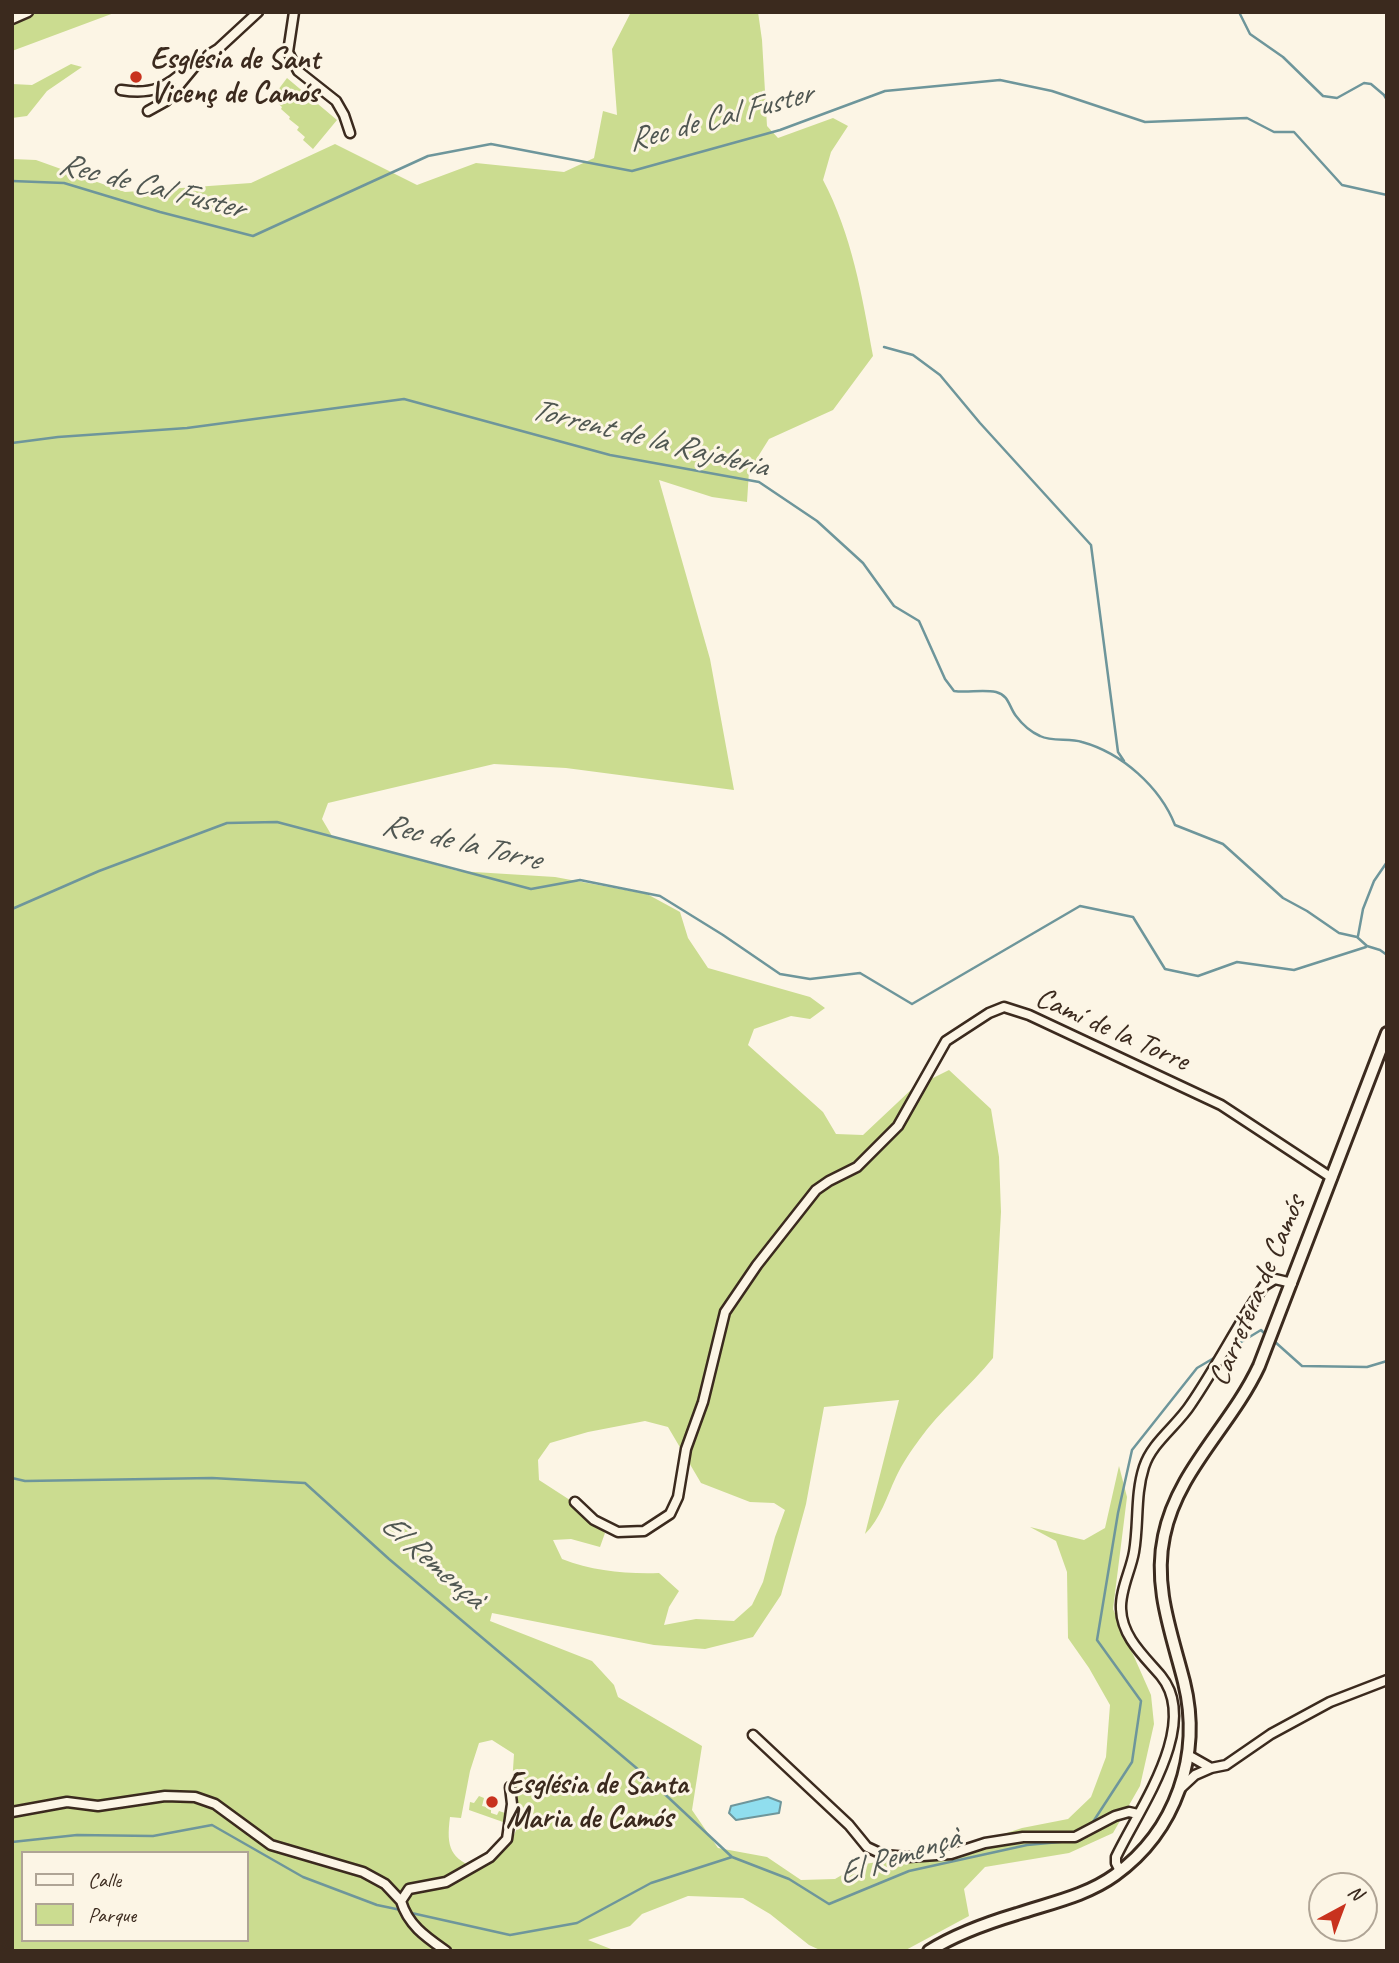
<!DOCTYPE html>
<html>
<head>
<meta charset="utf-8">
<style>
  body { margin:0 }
  #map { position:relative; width:1399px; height:1963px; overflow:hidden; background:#fcf5e5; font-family:Caveat,sans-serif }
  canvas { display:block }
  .frame { position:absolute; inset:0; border:14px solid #3b2a1e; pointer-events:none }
  .legend { position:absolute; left:21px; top:1851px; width:228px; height:91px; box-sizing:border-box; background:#fcf5e5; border:2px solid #afa495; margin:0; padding:9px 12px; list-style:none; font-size:21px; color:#3b2a1e }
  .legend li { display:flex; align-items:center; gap:14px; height:35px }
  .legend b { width:35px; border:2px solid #afa495 }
  .north { position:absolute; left:1308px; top:1872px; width:70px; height:70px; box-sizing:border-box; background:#fcf5e5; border:2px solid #afa495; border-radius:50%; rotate:41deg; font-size:19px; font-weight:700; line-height:28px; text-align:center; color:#3b2a1e }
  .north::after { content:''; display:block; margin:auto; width:24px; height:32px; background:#c8321e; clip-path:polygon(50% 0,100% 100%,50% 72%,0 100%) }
</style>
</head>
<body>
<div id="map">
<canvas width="1399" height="1963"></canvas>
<div class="frame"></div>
<ul class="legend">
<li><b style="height:9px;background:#fcf5e5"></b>Calle</li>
<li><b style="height:19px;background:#cbdc90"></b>Parque</li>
</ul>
<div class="north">N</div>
</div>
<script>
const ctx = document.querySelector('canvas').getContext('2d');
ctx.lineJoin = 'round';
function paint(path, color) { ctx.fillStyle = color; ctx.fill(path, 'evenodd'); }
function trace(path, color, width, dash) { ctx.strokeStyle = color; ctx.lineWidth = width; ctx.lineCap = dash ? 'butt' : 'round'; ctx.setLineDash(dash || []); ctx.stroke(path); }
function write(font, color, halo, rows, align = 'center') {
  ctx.font = font + ' Caveat,sans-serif'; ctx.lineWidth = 6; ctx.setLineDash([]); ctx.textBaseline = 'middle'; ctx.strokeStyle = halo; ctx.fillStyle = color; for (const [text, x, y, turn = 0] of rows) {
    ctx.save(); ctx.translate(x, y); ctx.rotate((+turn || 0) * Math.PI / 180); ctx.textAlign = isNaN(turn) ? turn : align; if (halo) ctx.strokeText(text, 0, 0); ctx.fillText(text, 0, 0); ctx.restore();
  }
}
const green = new Path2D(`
  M12 12H143L114 13 12 51Z
  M631 12H758L762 40 767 126 778 138 833 118 848 126 831 152 823 180C852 235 862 295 873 356L833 410 769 439 749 471 747 502 712 497 659 480 710 659 734 790 566 768 494 764 328 803 322 819 332 836 458 871 555 877 647 894 680 912 688 938 708 968 810 997 825 1008 810 1019 791 1016 754 1029 748 1045 823 1112 836 1134 863 1135 913 1088 949 1070 991 1109 999 1157 1001 1212 993 1358C970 1387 940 1410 919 1440 911 1451 902 1464 896 1477 887 1496 880 1520 865 1534L899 1400 824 1407 806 1504 781 1595 753 1637 705 1649 654 1645 492 1613 490 1621 592 1661 614 1685 618 1697 702 1746 692 1810 718 1848 767 1857 801 1880 835 1879 859 1865 961 1848 1022 1828 1068 1819 1091 1797 1106 1757 1110 1705 1089 1668 1068 1638 1067 1572 1056 1541 1030 1527 1084 1540 1105 1528 1119 1466 1127 1497 1113 1609 1151 1695 1154 1724 1140 1786 1113 1833 1069 1853 985 1867 964 1889 969 1916 904 1951H822L809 1945 770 1914 743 1898 688 1896 642 1914 630 1926 588 1940 616 1951H12V159L36 160 125 192 251 183 335 144 417 185 476 163 564 172 594 158 603 111 617 115 612 49ZM645 1421 668 1427 701 1483 750 1502 774 1503 785 1510 775 1537 763 1582 752 1605 734 1621 696 1619 664 1625 669 1607 679 1591 659 1573C625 1574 593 1571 562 1559L553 1540 571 1539 600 1547 605 1533 573 1502 539 1480 538 1460 550 1443 588 1432ZM492 1740 514 1754 512 1785 517 1806 513 1826 517 1828C510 1847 497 1860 479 1870 450 1858 446 1848 450 1817L461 1818 470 1771 479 1743ZM23 1853H247V1940H23Z
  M71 64 82 67 47 91 27 116 12 118V84L32 85Z
  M287 78 337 120 313 149 303 140 305 137 297 130 299 127 289 119 290 117 281 109 282 107 272 98Z
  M479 1796 484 1798 482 1806 491 1808V1813L497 1815 499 1811 505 1813 503 1822 469 1810 470 1802 474 1803Z`);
const water = new Path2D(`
  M768 1797 781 1802 779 1813 736 1820 729 1813 731 1806Z`);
const stream = new Path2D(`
  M1239 12 1250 34 1283 57 1323 96 1337 98 1364 83 1371 84 1384 95 1387 100
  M12 181 64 183 160 212 253 236 428 156 491 144 632 171 780 130 885 91 1000 80 1052 91 1145 122 1247 118 1274 132H1294L1342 185 1387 195
  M884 347 913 355 940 375 980 423 1091 545 1118 752 1124 761
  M12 443 58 437 187 428 404 399 610 455 759 482 817 521 863 563 894 606 919 621 945 679 954 691C968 693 982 689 996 692 1009 695 1009 707 1016 716 1022 724 1031 732 1040 736 1052 742 1069 738 1082 742 1122 753 1160 787 1175 825L1223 844 1283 898 1307 911 1339 933 1357 937 1367 946 1380 950 1387 955
  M12 909 99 871 227 823 277 822 531 889 580 880 660 896 723 935 780 974 810 979 860 973 912 1004 1080 906 1133 917 1165 969 1198 976 1237 962 1294 970 1366 947
  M1358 936 1363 909 1374 881 1387 862
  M1274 1341 1302 1366 1367 1367 1387 1361
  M1228 1350 1261 1330 1266 1335
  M12 1478 25 1481 212 1478 305 1483 389 1559 640 1771 732 1857 789 1879 829 1904 909 1871 1027 1845 1081 1840 1086 1834
  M1091 1825 1132 1762 1141 1701 1097 1640 1118 1513 1132 1450 1197 1368 1219 1355
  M12 1842 77 1835 153 1836 212 1825 303 1877 377 1905 401 1910
  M407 1912 510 1935 577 1923 651 1883 732 1857`);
const street = new Path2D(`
  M294 12 288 52 298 71 336 101 344 115 350 133
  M12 19 28 12
  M121 90C152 95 166 88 189 67
  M148 111 166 101 200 60 218 49 258 12
  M575 1502 594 1520 618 1532 644 1531 670 1514 678 1497 686 1449 703 1402 725 1312 757 1265 816 1190 829 1181 857 1167 898 1126 946 1041 989 1013 1004 1007 1029 1015 1221 1105 1332 1178
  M753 1735 849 1825 867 1847 884 1855 908 1857 951 1854 985 1843 1023 1837H1075L1115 1816 1129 1812 1138 1814
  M1188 1755 1211 1768
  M1181 1788 1195 1775 1211 1768 1226 1765 1271 1734 1330 1702 1387 1680
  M12 1812 67 1802 98 1806 165 1796 195 1797 215 1804 271 1845 363 1872 385 1884 401 1901
  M1120 1871 1116 1863V1857C1138 1810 1201 1725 1161 1676 1144 1656 1122 1637 1121 1609 1120 1590 1131 1570 1134 1552 1139 1523 1135 1495 1144 1467 1152 1442 1177 1426 1191 1404 1217 1366 1238 1324 1264 1286L1275 1279 1292 1283
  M446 1951C426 1937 408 1925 401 1901L409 1889 446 1882 490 1857 507 1839 512 1804 510 1787`);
const secondary = new Path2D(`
  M929 1951C956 1934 987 1923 1017 1914 1050 1903 1086 1896 1115 1875 1176 1831 1202 1755 1184 1682 1172 1634 1153 1587 1164 1536 1177 1471 1231 1426 1259 1366L1387 1033`);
const markers = [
  [136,77,7,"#c8321e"],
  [492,1802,7,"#c8321e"]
];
const poiNames = [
  ["Església de Sant",150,60],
  ["Vicenç de Camós",150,94],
  ["Església de Santa",506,1785],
  ["Maria de Camós",506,1819]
];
const streetNames = [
  ["Camí de la Torre",1112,1030,24],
  ["Carretera de Camós",1258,1291,-67]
];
const waterNames = [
  ["Rec de Cal Fuster",720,118,-15],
  ["Rec de Cal Fuster",151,187,14],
  ["Torrent de la Rajoleria",649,439,14],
  ["Rec de la Torre",461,843,13],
  ["El Remençà",432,1562,41],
  ["El Remençà",899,1857,-18]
];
paint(green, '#cbdc90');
paint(water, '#90deee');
trace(water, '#6e969b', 2);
trace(stream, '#6e969b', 2.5);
trace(street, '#3b2a1e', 13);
trace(secondary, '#3b2a1e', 16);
trace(street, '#fcf5e5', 8);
trace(secondary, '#fcf5e5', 10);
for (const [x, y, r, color] of markers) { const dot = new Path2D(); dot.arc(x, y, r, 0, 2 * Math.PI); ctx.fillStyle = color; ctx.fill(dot); trace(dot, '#fcf5e5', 2.5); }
write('bold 30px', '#3b2a1e', '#fcf5e5', poiNames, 'left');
write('30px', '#3b2a1e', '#fcf5e5', streetNames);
write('italic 32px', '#505752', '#fcf5e5', waterNames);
</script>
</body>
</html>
